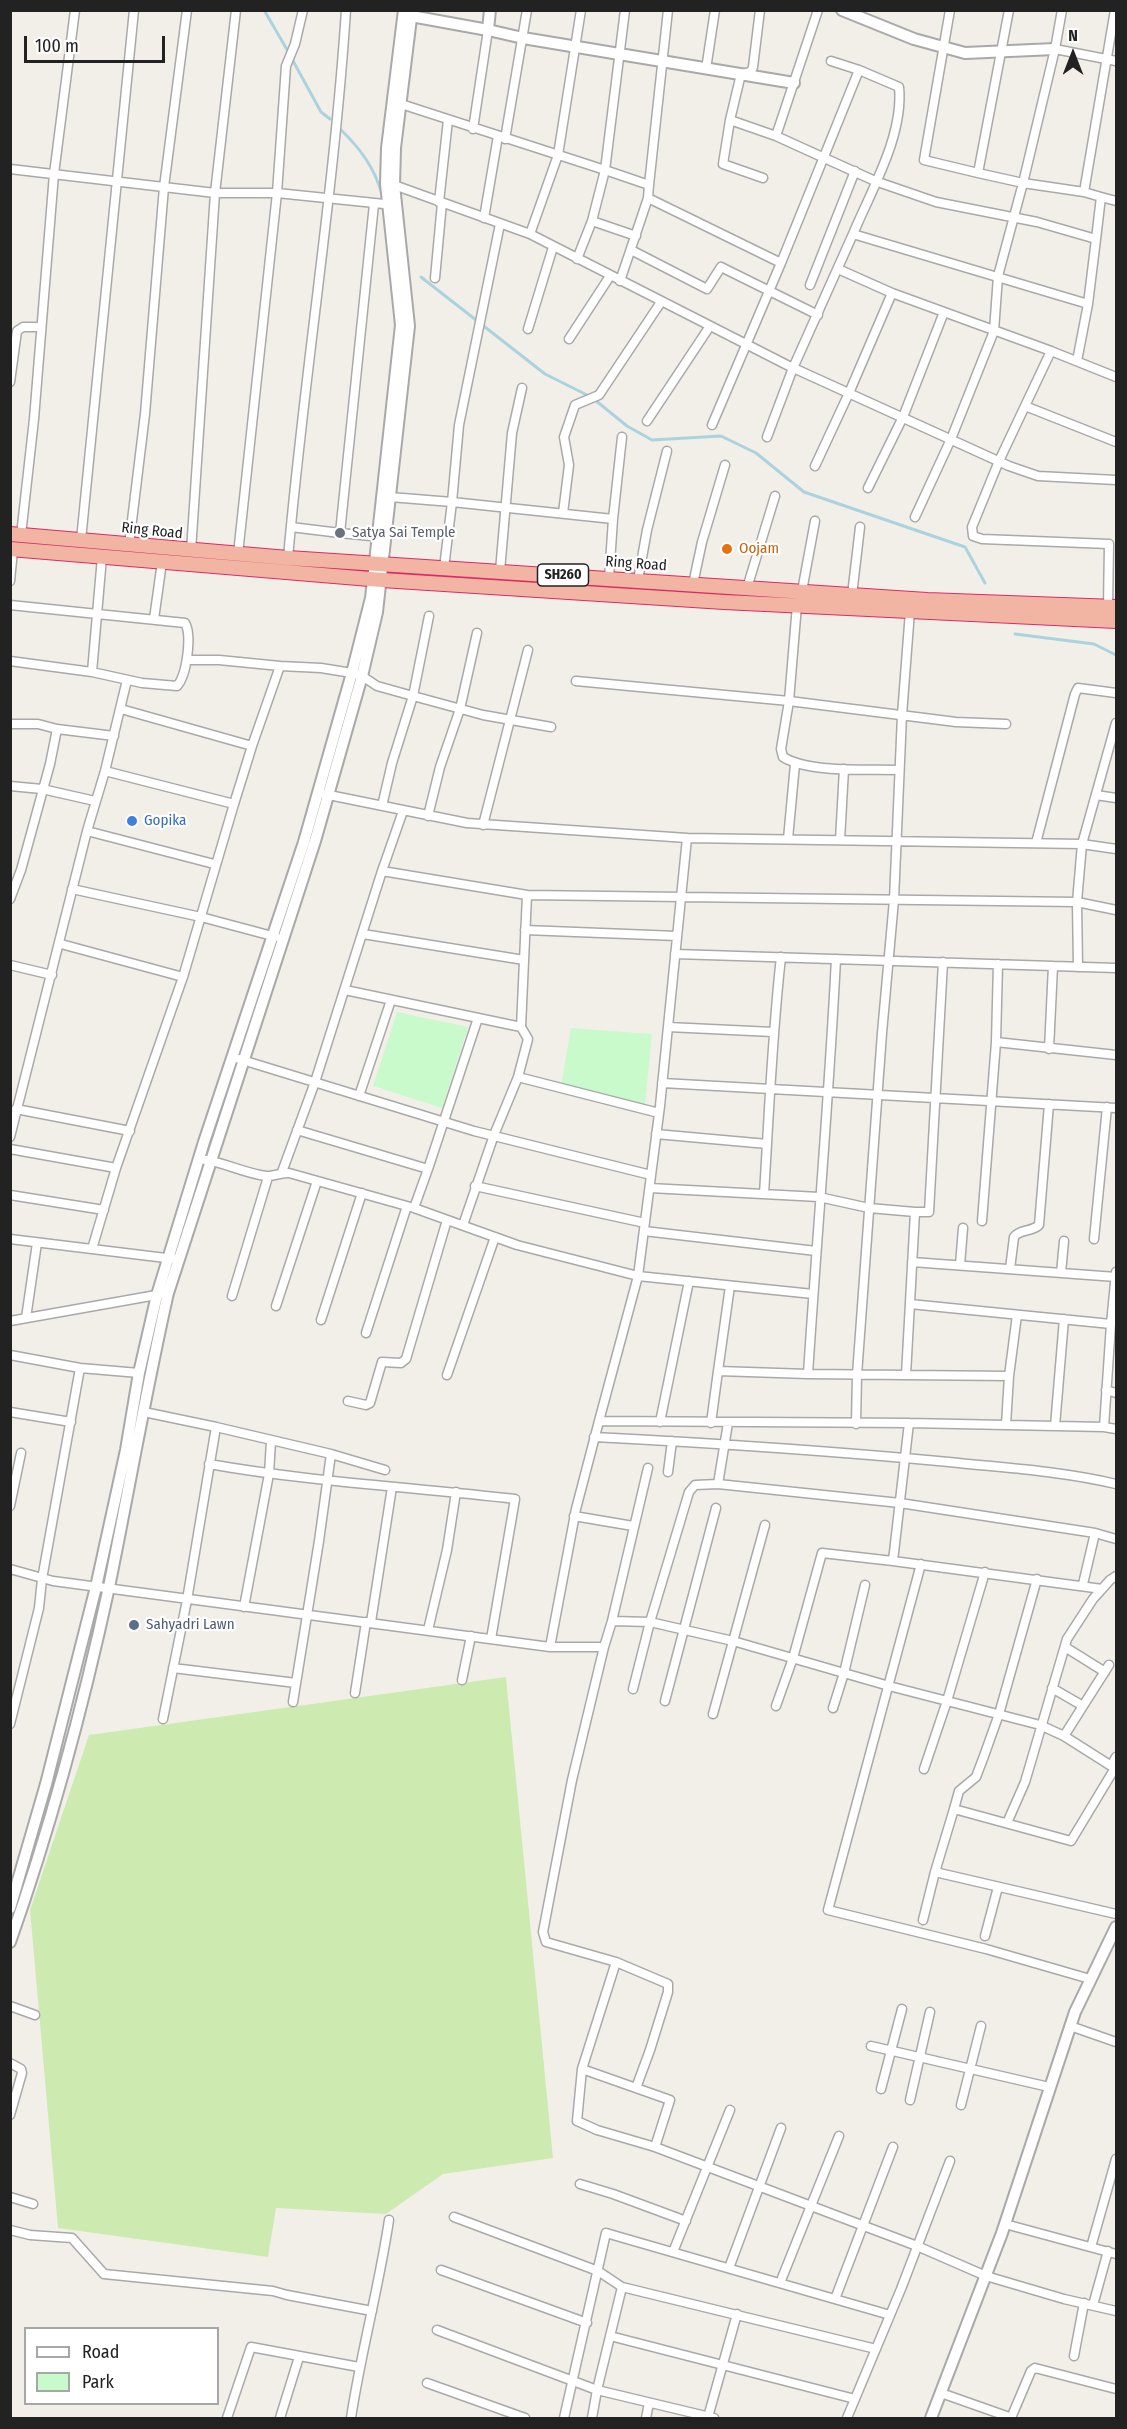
<!DOCTYPE html>
<html>
<head>
<meta charset="utf-8">
<style>
  body { margin:0 }
  #map { position:relative; width:1127px; height:2429px; overflow:hidden; background:#f2efe9; font-family:"Fira Sans Condensed",sans-serif }
  canvas { display:block }
  .frame { position:absolute; inset:0; border:12px solid #222; pointer-events:none }
  .legend { position:absolute; left:24px; top:2327px; width:195px; height:78px; box-sizing:border-box; background:#fff; border:2px solid #a7a7a7; margin:0; padding:8px 10px; list-style:none; font-size:18px; color:#222 }
  .legend li { display:flex; align-items:center; gap:12px; height:30px }
  .legend b { width:30px; border:2px solid #a7a7a7 }
  .north { position:absolute; left:1043px; top:24px; width:60px; height:60px; -webkit-text-stroke:4px #fff; paint-order:stroke; rotate:0deg; font-size:16px; font-weight:700; line-height:24px; text-align:center; color:#222 }
  .north::after { content:''; display:block; margin:auto; width:21px; height:27px; background:#222; clip-path:polygon(50% 0,100% 100%,50% 72%,0 100%) }
  .scale { position:absolute; left:24px; top:36px; width:141px; height:27px; box-sizing:border-box; border:3px solid #222; border-top:0; padding-left:8px; font-size:18px; line-height:21px; white-space:nowrap; color:#222; -webkit-text-stroke:4px #fff; paint-order:stroke }
</style>
</head>
<body>
<div id="map">
<canvas width="1127" height="2429"></canvas>
<div class="frame"></div>
<ul class="legend">
<li><b style="height:8px;background:#fff"></b>Road</li>
<li><b style="height:16px;background:#c8facc"></b>Park</li>
</ul>
<div class="north">N</div>
<div class="scale">100 m</div>
</div>
<script>
const ctx = document.querySelector('canvas').getContext('2d');
ctx.lineJoin = 'round';
function paint(path, color) { ctx.fillStyle = color; ctx.fill(path, 'evenodd'); }
function trace(path, color, width, dash) { ctx.strokeStyle = color; ctx.lineWidth = width; ctx.lineCap = dash ? 'butt' : 'round'; ctx.setLineDash(dash || []); ctx.stroke(path); }
function write(font, color, halo, rows, align = 'center') {
  ctx.font = font + ' "Fira Sans Condensed",sans-serif'; ctx.lineWidth = 4.5; ctx.setLineDash([]); ctx.textBaseline = 'middle'; ctx.strokeStyle = halo; ctx.fillStyle = color; for (const [text, x, y, turn = 0] of rows) {
    ctx.save(); ctx.translate(x, y); ctx.rotate((+turn || 0) * Math.PI / 180); ctx.textAlign = isNaN(turn) ? turn : align; if (halo) ctx.strokeText(text, 0, 0); ctx.fillText(text, 0, 0); ctx.restore();
  }
}
const grass = new Path2D(`
  M506 1677 553 2158 443 2174 386 2214 276 2208 268 2257 58 2228 30 1910 89 1735Z`);
const park = new Path2D(`
  M397 1012 468 1027 442 1108 373 1086Z
  M571 1028 652 1034 645 1105 561 1086Z`);
const stream = new Path2D(`
  M264 10 289 53
  M292 59 321 112 330 119
  M340 129C360 148 374 167 382 194
  M421 277 545 374 589 396
  M595 400 627 426 652 440 721 436 756 453 804 492 965 547 985 583
  M1015 634 1094 644 1116 655`);
const minor = new Path2D(`
  M625 10 605 170 649 185 668 10
  M760 10 753 67 751 72 741 74 730 120 723 164 763 178
  M818 10 776 136 875 181 936 202 1037 222 1096 239 1101 197 1084 192 1023 183 1055 49 1116 61
  M950 10 924 160 978 173 1009 10
  M1055 49 1062 10
  M831 61 859 70
  M706 69 715 10
  M401 104 605 170 592 221 577 259
  M730 120 776 136
  M473 129 488 30
  M505 139 527 10
  M10 169 215 193H277L394 205
  M394 185 530 234 789 366 1009 466 1038 476 1116 480
  M649 185 648 198 781 263 859 70 899 87C904 135 871 191 853 234L1088 304 1096 239
  M1084 192 1115 10
  M1101 197 1116 201
  M439 202 448 120
  M484 218 498 136
  M592 221 636 236
  M530 234 558 155 581 10
  M631 250 707 289 721 267 818 315
  M838 269 892 293 1051 351 999 461 972 527 973 536 982 539 1109 544 1108 607
  M435 278 442 203
  M620 281 648 198
  M810 285 855 171
  M528 329 553 247
  M569 339 610 276
  M1051 351 1116 377
  M1077 361 1088 304
  M10 382 17 331 23 327H41
  M1025 406 1116 442
  M647 421 710 326
  M712 425 781 263
  M767 437 793 368 853 234
  M815 466 849 393 892 293
  M868 488 903 417 944 312
  M390 497 452 502 459 425 500 224
  M563 513 569 465 564 437 575 405 599 395 661 302
  M915 517 951 439 994 331 998 276 1023 183 978 173
  M291 527 340 533 374 204
  M340 533 381 537
  M21 535 34 419 54 174 75 10
  M81 540 134 10
  M129 545 145 414 164 187 187 10
  M191 551 215 193 236 10
  M238 554 277 193 286 66 295 44 303 10
  M288 558C304 375 334 193 346 10
  M444 568 452 502 613 519 622 437
  M500 571 512 433 522 388
  M609 578 613 519
  M638 580 647 530 667 451
  M10 581 13 550
  M693 584 702 542 725 465
  M747 588 775 496
  M802 591 815 521
  M852 595 860 527
  M10 605 185 623C192 635 187 675 177 686L142 683 92 672 10 661
  M797 605 789 701 781 749 783 757C809 773 867 769 899 770
  M154 619 162 562
  M187 660H219L280 666
  M92 672 102 557
  M576 681 789 701 956 722 1006 724
  M10 724H38L57 729
  M252 746 280 666 321 668 352 673 362 676 377 686 413 696 483 715 551 727
  M105 771 234 804 252 746 121 709
  M10 786 42 789 95 801
  M1096 795 1116 798
  M382 806 392 763 413 696 429 616
  M428 816 440 767 460 709 477 633
  M483 825 528 650
  M87 831 214 864
  M687 838 1082 844 1116 723
  M788 839 795 764
  M840 840 844 769
  M1036 843 1075 694 1078 688 1116 693
  M382 871 527 895 1077 902 1116 910
  M72 889 201 917 276 937
  M527 895 521 1027 528 1039 518 1077 659 1113
  M10 899 21 870 50 764 57 729 114 736
  M525 930 677 936
  M363 934 524 960
  M61 944 183 977
  M675 954 1116 968
  M836 959C829 1097 817 1236 808 1374L906 1375
  M10 965 52 975
  M1078 967 1077 902 1082 844 1116 849
  M345 990 521 1027
  M668 1027 773 1032
  M996 1042 998 964
  M1049 1049 1053 966
  M239 1059 474 1131 651 1175
  M662 1083 1116 1108
  M359 1096 391 1000
  M16 1109 130 1131
  M297 1130 428 1169 478 1018
  M656 1134 767 1144
  M10 1137 87 831 105 771 127 680
  M10 1149 116 1168
  M199 1159C222 1161 243 1173 266 1176 273 1177 281 1172 289 1173L414 1208 517 1245 638 1276 660 1106 687 838 467 823 324 794
  M282 1172 315 1082 382 871 403 811
  M475 1186 645 1223
  M650 1188 819 1197 869 1208 915 1212 906 1375 1009 1376 1006 1425
  M764 1194C769 1115 772 1036 781 957
  M10 1195 104 1210
  M414 1208 428 1169
  M915 1212H929L943 962
  M982 1221 996 1042 1116 1055
  M463 1225 494 1135 518 1077
  M644 1231 816 1251
  M10 1239 174 1259
  M1094 1239 1107 1107
  M92 1249 116 1168 183 977 234 804
  M912 1262 1116 1277
  M960 1265 963 1228
  M1010 1269 1014 1237C1020 1229 1032 1232 1039 1225L1049 1104
  M1061 1273 1064 1241
  M813 1294 638 1276 599 1421 909 1423 1104 1427 1116 1429
  M232 1296 268 1177
  M910 1304 1111 1324 1116 1272
  M276 1306 317 1181
  M26 1318 37 1243
  M321 1320 362 1193
  M10 1321 162 1294
  M366 1333 407 1206
  M10 1355 80 1368 139 1373
  M718 1371 730 1286
  M447 1375 495 1237
  M1009 1376 1017 1315
  M1106 1390 1116 1393
  M348 1401 366 1405 370 1403 382 1362 401 1363 406 1359 447 1220
  M10 1412 71 1422
  M144 1412 216 1427 187 1600 163 1719
  M660 1422 689 1281
  M711 1423 718 1371 808 1374
  M909 1423 893 1561 1102 1589
  M856 1424 857 1375 882 1033 894 900 902 715 910 611
  M1055 1426 1064 1319
  M216 1427 331 1454 385 1470
  M1104 1427 1111 1324
  M594 1437C713 1443 831 1451 949 1462 1005 1468 1062 1471 1116 1484
  M209 1464C311 1482 413 1487 515 1499L491 1639
  M668 1472 672 1441
  M718 1484 728 1423
  M10 1506 21 1453
  M574 1516 633 1526
  M921 1564 828 1910 986 1949 1090 1979
  M10 1569 53 1581 550 1647H604L612 1621 650 1622 733 1641 889 1686 1040 1725 1064 1736 1116 1769
  M1083 1584 1095 1533
  M244 1607 269 1474 271 1441
  M612 1621 648 1468
  M371 1622 392 1487
  M428 1630 447 1550 456 1492
  M550 1647 576 1509 599 1421
  M604 1647 572 1780 543 1932 546 1942 616 1962 582 2069 670 2100 655 2147 917 2246 986 2276 1064 2299 1116 2311
  M1065 1647 1105 1672
  M173 1668 296 1683
  M462 1680 471 1636
  M1052 1688 1083 1706
  M633 1689 650 1622 689 1492 695 1485 718 1484 900 1503 1095 1533 1116 1539
  M355 1693 366 1622
  M665 1701 716 1508
  M293 1702 319 1541 331 1454
  M776 1706 793 1658 822 1553 893 1561
  M833 1708 844 1673 865 1585
  M713 1714 765 1525
  M10 1724 39 1608 42 1579 80 1368
  M1064 1736 1109 1665
  M1111 1766 1116 1757
  M1115 1768 1071 1841 954 1809 935 1872 1116 1914
  M924 1769 947 1701 985 1572
  M954 1809 959 1791 976 1777 984 1756 999 1714 1037 1579
  M1007 1823 1025 1782 1067 1639 1093 1599 1110 1580 1116 1576
  M923 1920 935 1872
  M985 1936 998 1887
  M616 1962 668 1984V1992L650 2050 636 2088
  M10 2006 35 2015
  M1070 2026 1116 2042
  M871 2046 1049 2087
  M10 2063 21 2069 22 2073 10 2115
  M582 2069 577 2121 597 2130 655 2147
  M881 2089 902 2009
  M910 2100 930 2012
  M961 2105 981 2026
  M580 2184 613 2194 686 2221
  M10 2197 33 2204
  M454 2217 598 2271 622 2287
  M1005 2224 1116 2254
  M10 2230 30 2235 72 2238 104 2274 273 2291 287 2295 372 2311
  M1091 2247 1116 2159
  M673 2252 730 2110
  M729 2268 781 2128
  M441 2270 587 2323
  M780 2283 839 2136
  M835 2299 893 2147
  M1093 2305 1108 2251
  M437 2330 597 2390 592 2418
  M610 2336 855 2399
  M1074 2356 1084 2303
  M427 2383 525 2418
  M941 2393 1012 2418
  M708 2417 737 2314
  M227 2418 251 2347 359 2367
  M280 2418 299 2357
  M351 2418C361 2352 379 2287 389 2220
  M564 2418 606 2233 890 2315
  M646 2418 649 2403
  M714 2418 597 2390 622 2287 876 2349
  M847 2418 901 2289 950 2161
  M1011 2418 1031 2371 1035 2368 1116 2389`);
const tertiary = new Path2D(`
  M490 10 488 30 523 38 794 83
  M842 10 914 39 965 53 1055 49
  M411 16 488 30
  M10 1908 46 1784 96 1587 126 1450 139 1373 157 1295 204 1142 304 842 352 673 371 598 401 325 386 184 387 148 404 10
  M10 1942C51 1826 83 1707 109 1587 129 1489 146 1390 168 1293L315 841 362 676 377 612 409 326 394 185 395 148 412 10
  M931 2418 1002 2233 1075 2012 1116 1927`);
const trunk = new Path2D(`
  M10 534 288 558 927 600 1116 607
  M10 549 382 580 724 602 1116 621`);
const markers = [
  [340,533,6,"#6b7280"],
  [727,549,6,"#e8710a"],
  [132,821,6,"#3f7fe0"],
  [134,1625,6,"#5c6f8a"]
];
const shields = [
  [563,575,51]
];
const shieldNames = [
  ["SH260",563,575]
];
const streetNames = [
  ["Ring Road",152,531,6],
  ["Ring Road",636,564,4]
];
const worshipNames = [
  ["Satya Sai Temple",352,533]
];
const foodNames = [
  ["Oojam",739,549]
];
const shopNames = [
  ["Gopika",144,821]
];
const serviceNames = [
  ["Sahyadri Lawn",146,1625]
];
paint(grass, '#cdebb0');
paint(park, '#c8facc');
trace(stream, '#aad3df', 3);
trace(minor, '#a9a9a9', 11);
trace(tertiary, '#a9a9a9', 14);
trace(trunk, '#dc2a67', 16);
trace(minor, '#fff', 8);
trace(tertiary, '#fff', 10);
trace(trunk, '#f2b4a3', 14);
for (const [x, y, r, color] of markers) { const dot = new Path2D(); dot.arc(x, y, r, 0, 2 * Math.PI); ctx.fillStyle = color; ctx.fill(dot); trace(dot, '#fff', 2); }
for (const [x, y, w] of shields) { const box = new Path2D(); box.roundRect(x - w / 2, y - 11, w, 22, 4.5); ctx.fillStyle = '#fff'; ctx.fill(box); trace(box, '#222', 1.5); }
write('bold 14px', '#222', null, shieldNames);
write('15px', '#222', '#fff', streetNames);
write('15px', '#5b616d', '#fff', worshipNames, 'left');
write('15px', '#c56008', '#fff', foodNames, 'left');
write('15px', '#366cbe', '#fff', shopNames, 'left');
write('15px', '#4e5e75', '#fff', serviceNames, 'left');
</script>
</body>
</html>
